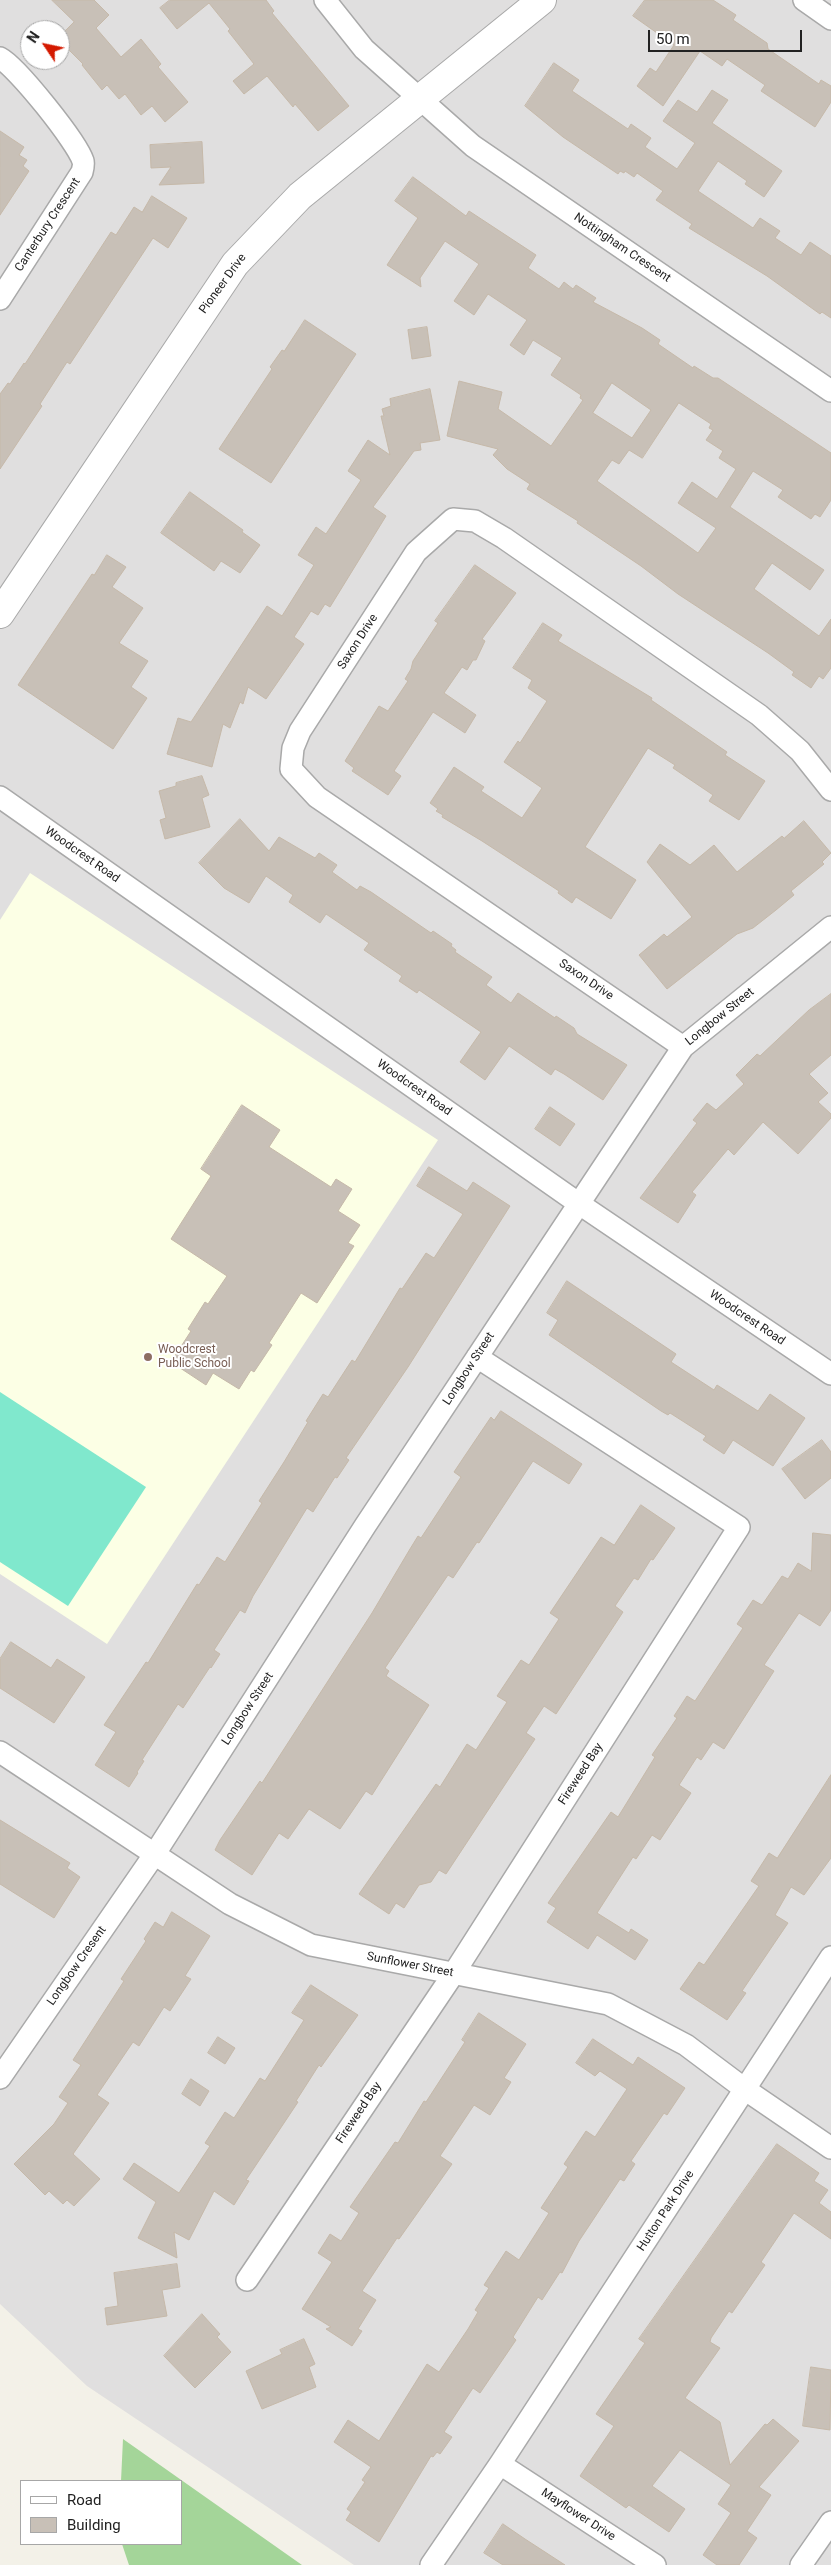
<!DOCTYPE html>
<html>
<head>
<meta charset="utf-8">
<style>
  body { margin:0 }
  #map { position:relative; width:831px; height:2565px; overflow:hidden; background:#f3f1e8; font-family:Roboto,sans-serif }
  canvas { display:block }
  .legend { position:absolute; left:20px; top:2480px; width:162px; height:65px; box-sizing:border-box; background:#fff; border:1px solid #a7a7a7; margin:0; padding:6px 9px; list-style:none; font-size:15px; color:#222 }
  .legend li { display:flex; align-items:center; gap:10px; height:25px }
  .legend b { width:25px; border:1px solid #a7a7a7 }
  .north { position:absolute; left:20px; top:20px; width:50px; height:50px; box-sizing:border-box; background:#fff; border:1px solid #a7a7a7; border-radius:50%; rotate:304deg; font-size:14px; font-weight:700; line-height:20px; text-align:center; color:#222 }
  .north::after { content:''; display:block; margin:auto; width:18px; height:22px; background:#d41a00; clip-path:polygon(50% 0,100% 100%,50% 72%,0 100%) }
  .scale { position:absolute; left:648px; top:30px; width:154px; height:22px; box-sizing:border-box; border:2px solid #222; border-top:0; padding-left:6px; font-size:15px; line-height:18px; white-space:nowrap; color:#222; -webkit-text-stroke:4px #fff; paint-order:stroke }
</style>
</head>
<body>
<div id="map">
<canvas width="831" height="2565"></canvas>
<ul class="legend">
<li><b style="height:6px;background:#fff"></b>Road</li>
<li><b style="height:14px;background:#c8c0b7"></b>Building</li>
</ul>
<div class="north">N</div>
<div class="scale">50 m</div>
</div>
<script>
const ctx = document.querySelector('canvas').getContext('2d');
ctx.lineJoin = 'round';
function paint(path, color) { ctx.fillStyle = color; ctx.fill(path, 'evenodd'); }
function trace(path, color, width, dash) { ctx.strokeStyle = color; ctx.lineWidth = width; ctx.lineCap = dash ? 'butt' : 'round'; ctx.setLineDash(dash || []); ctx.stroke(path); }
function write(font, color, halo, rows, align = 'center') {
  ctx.font = font + ' Roboto,sans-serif'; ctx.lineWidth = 4; ctx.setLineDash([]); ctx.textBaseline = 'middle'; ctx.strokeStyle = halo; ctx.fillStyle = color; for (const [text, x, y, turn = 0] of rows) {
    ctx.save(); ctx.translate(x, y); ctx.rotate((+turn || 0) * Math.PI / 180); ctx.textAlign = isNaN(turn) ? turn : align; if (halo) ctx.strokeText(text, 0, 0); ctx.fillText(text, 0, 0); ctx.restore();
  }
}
const residential = new Path2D(`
  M0 0H831V2565H354L87 2386 0 2304ZM30 30H60V60H30Z`);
const education = new Path2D(`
  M30 873 438 1140 107 1644 0 1574V920Z`);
const forest = new Path2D(`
  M123 2439 302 2565H129L122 2544H181V2481H121Z`);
const pitch = new Path2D(`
  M0 1392 146 1487 68 1606 0 1562Z`);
const building = new Path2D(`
  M52 0H94L109 15 96 28 121 57 141 39 161 64 158 67 188 102 165 122 152 106 141 115 125 94 119 99 107 85 102 90 82 65 83 64 60 41V36L74 22Z
  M170 0H266L274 11 272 13 349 106 318 131 295 104 293 107 267 76 244 94 233 81 254 64 228 31 230 29 209 3 177 29 160 8Z
  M645 0H713L736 15 733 20 767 43 768 49 819 84 821 80 831 86V102L815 127 761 91 765 85 727 59 722 66 700 51 663 106 637 86 650 68 656 72 674 45 633 16Z
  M554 63 579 80 572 91 628 129 631 124 651 138 645 147 677 169 695 143 663 121 678 100 697 112 712 90 728 100 712 123 782 171 764 197 745 184 747 181 718 161 698 191 753 228 760 218 780 231 775 238 801 255 810 242 831 256V318L822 312 820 314 767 276 689 228 692 224 656 200 663 191 637 173 634 177 625 171 624 173 620 171 618 174 563 137 525 106Z
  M0 131 24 147 19 155 27 160 23 166 29 171 0 215Z
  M202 142 204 183 159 185 171 167 151 168 150 145Z
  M413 177 466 216 469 211 536 255 528 268 559 289 564 282 573 289 576 285 596 298 593 302 642 328 660 340 658 344 693 368 694 366 713 378H718L831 453V500L820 517 815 514 811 519 778 497 783 490 753 471 730 507 824 570 810 590 772 563 754 589 819 636 831 619V668L823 679 819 676 811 688 792 675 794 672 768 653 678 594 641 566 577 523 578 521 527 489 530 484 507 469 493 455 498 449 447 436 459 381 502 392 498 409 551 446 583 400 580 398 581 395 551 375 562 358 533 340 524 355 510 345 527 320 488 294 474 315 454 301 479 264 445 241 420 278 421 287 387 265 418 218 395 201ZM612 383 651 410 632 438 593 413ZM679 403 711 424 709 428 713 430 706 440 723 451 719 458 736 469 717 499 692 482 678 503 716 528 698 553 597 481 612 460 619 464 629 450 642 458Z
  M152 196 187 218 168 248 153 238 70 364 67 362 40 404 42 406 0 469V394L8 383 10 384 24 363 25 364 111 232 116 235 134 207 142 212Z
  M305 320 356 354 271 483 219 449 272 369 270 367 282 350 284 351Z
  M427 327 431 356 412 359 408 330Z
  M430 389 440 440 420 443 421 450 414 451 373 507 386 516 330 607 325 604 318 615 311 611 294 637 304 644 266 699 248 687 243 704 240 702 230 728 223 724 212 767 167 754 178 718 191 722 267 606 282 616 314 565 298 555 316 527 326 534 361 480 348 471 368 440 390 455 381 416H384L382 409 391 406 390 399Z
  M190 492 243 530 242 532 260 545 240 573 221 561 214 571 161 533Z
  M107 555 126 567 112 587 143 608 119 643 148 661 131 687 147 698 113 749 18 685 92 574 94 575Z
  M475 565 516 593 482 639 485 641 476 660H473L467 670 462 667 444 693 476 715 465 733 433 712 394 771 401 776 388 795 352 771 354 768 345 761 379 706 388 711 408 681 405 679 411 669 413 661 438 623 435 621Z
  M543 623 562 635 558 641 652 698 651 700 727 752 725 755 765 781 739 820 709 801 713 795 673 768 675 765 648 748 585 847 636 880 611 919 576 897 572 903 558 893 559 891 482 841 442 817 443 815 436 811 438 809 430 803 454 767 484 787 481 791 522 818 542 788 504 762 518 741 520 743 547 701 528 688 532 680 513 668Z
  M202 776 209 795 202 798 210 827 165 839 160 820 166 818 159 791 176 786V783Z
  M240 819 269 851 279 837 315 858 319 853 337 865 332 872 357 890 360 886 371 892 431 933 433 931 452 944 451 946 456 950 455 952 492 977 486 985 511 1003 518 993 555 1018 556 1016 574 1028 577 1034 627 1065 603 1100 564 1074 555 1069 551 1075 509 1046 485 1080 460 1062 481 1032 419 990 417 993 399 981 402 976 364 950 369 943 326 914 320 923 289 902 293 895 266 876 249 903 224 888 199 863Z
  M804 821 831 853 822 862 824 864 791 891 794 895 776 910 753 928 737 934 667 989 639 955 664 934 667 937 692 917 647 862 660 844 690 865 714 845 737 872 782 836 784 838Z
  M831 994V1055L809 1074 828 1093 818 1102 831 1114V1118L798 1154 763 1122 734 1155 728 1149 692 1192 696 1195 678 1223 640 1198 697 1123 693 1120 707 1103 716 1110 744 1084 736 1075 757 1054 760 1056 809 1010Z
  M242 1105 280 1130 269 1147 331 1187 336 1179 352 1189 338 1211 360 1225 348 1243 354 1246 317 1303 301 1293 269 1343 272 1345 254 1372 251 1370 239 1389 213 1373 206 1385 171 1362 191 1331 188 1329 205 1302 208 1304 227 1276 171 1239 211 1176 201 1169Z
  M550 1107 575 1124 560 1146 535 1129Z
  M429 1167 467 1191 473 1182 510 1206 408 1367 346 1458 349 1460 337 1478 335 1477 313 1512 307 1508 253 1596 245 1613 240 1610 214 1650 220 1654 211 1668 210 1667 183 1708 178 1704 142 1760 144 1761 137 1772 138 1773 129 1787 95 1765 116 1732 104 1725 146 1662 148 1663 197 1584 199 1585 217 1557 225 1562 262 1503 259 1501 284 1462 308 1422 306 1421 323 1394 328 1397 352 1360 355 1362 400 1288 402 1289 426 1253 434 1258 463 1214 417 1186Z
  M567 1281 676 1354 671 1362 714 1390 717 1385 758 1411 770 1394 805 1418 773 1466 733 1440 724 1454 703 1440 706 1436 670 1413 668 1415 661 1411 549 1335 558 1320 547 1313Z
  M501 1411 582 1464 569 1484 533 1461 479 1543 477 1542 453 1578 448 1575 385 1668 389 1671 386 1676 429 1705 372 1795 366 1791 340 1829 309 1809 288 1839 279 1833 252 1875 215 1850 220 1840 260 1781 262 1783 372 1613 410 1549 418 1536 421 1538 461 1477 454 1472 464 1457 491 1417 494 1420Z
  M822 1440 831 1452V1478L805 1499 782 1469Z
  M641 1505 675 1528 653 1560 651 1559 638 1580 634 1578 615 1606 623 1612 556 1714 544 1706 526 1733 535 1739 446 1874 439 1870 431 1882 419 1885 404 1908 396 1903 389 1914 359 1894 436 1784 440 1787 467 1744 476 1750 507 1702 497 1696 521 1660 529 1665 559 1619 550 1613 601 1537 614 1545Z
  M813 1533 831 1535V1610L820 1626 799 1613 764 1665 774 1671 724 1749 713 1742 701 1760 697 1757 679 1785 691 1793 660 1840 652 1835 636 1859 633 1857 597 1913 629 1933 631 1929 648 1940 635 1960 597 1935 588 1949 547 1922 556 1908 548 1903 611 1812 618 1817 655 1757 652 1755 677 1718 674 1716 687 1696 695 1701 743 1628 737 1624 753 1600 762 1605 782 1576 788 1579 798 1563 811 1571Z
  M11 1642 51 1668 57 1659 85 1677 54 1723 0 1688V1659Z
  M831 1775V1858L804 1895 791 1887 775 1915 788 1923 742 1991 746 1993 727 2020 680 1989 699 1962 704 1965 759 1886 751 1881 769 1853 777 1858Z
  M0 1820 70 1863 67 1868 80 1877 54 1918 0 1884Z
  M172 1912 210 1936 185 1976 191 1979 170 2011 164 2007 139 2046 133 2042 97 2095 109 2103 73 2154 100 2179 74 2206 67 2200 63 2204 49 2191 45 2195 14 2164 54 2124 68 2103 59 2097 81 2065 73 2060 124 1981 121 1979 146 1941 144 1939 155 1922 163 1927Z
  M311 1985 358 2015 321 2067 319 2065 296 2101 298 2102 246 2180 249 2181 234 2205 214 2191 189 2240 174 2232 177 2258 138 2238 156 2202 123 2179 134 2163 179 2193 210 2146 205 2143 225 2112 234 2118 260 2078 265 2081 304 2020 292 2013Z
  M479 2013 526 2044 504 2078 511 2082 490 2115 474 2105 440 2156 452 2164 399 2239 397 2238 362 2291 376 2300 358 2329 362 2331 352 2346 326 2329 331 2327 302 2309 332 2262 318 2253 330 2234 341 2241 359 2213 350 2207 395 2142 398 2143 424 2101 426 2102 465 2042 462 2040Z
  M218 2037 235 2048 225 2064 208 2053Z
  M593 2039 633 2065 638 2057 685 2088 667 2115 664 2113 631 2161 635 2164 624 2181 620 2179 579 2241 562 2273 560 2272 542 2300 538 2297 513 2337 516 2340 480 2393 473 2388 444 2432 452 2437 440 2454 437 2452 433 2457 431 2456 379 2542 346 2520 351 2512 347 2509 365 2482 362 2480 371 2467 334 2442 348 2420 379 2441 427 2364 439 2372 468 2329 478 2312 475 2310 489 2288 484 2285 506 2251 519 2260 549 2213 541 2208 568 2167 564 2164 586 2131 595 2137 627 2089 600 2071 595 2076 576 2063Z
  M191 2079 209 2091 200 2106 182 2094Z
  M777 2144 819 2173 814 2181 828 2190 819 2203 831 2212V2239L794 2213 761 2262 765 2265 732 2313 729 2311 711 2338 710 2342 720 2348 685 2398 720 2422 730 2465 765 2424 767 2425 773 2419 799 2441 759 2487 771 2495 747 2531 757 2538 739 2565H717L703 2555 731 2513 718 2504 731 2485 680 2450 652 2486 685 2509 669 2532 629 2505 626 2508 580 2476 614 2426 596 2414 645 2343 639 2339Z
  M177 2264 180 2287 162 2290 167 2316 107 2325 105 2308 118 2306 114 2273Z
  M202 2314 220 2334 217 2337 231 2352 195 2388 164 2356Z
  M304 2339 315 2364 309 2367 316 2387 262 2409 246 2371 282 2354 280 2350Z
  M811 2367 831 2370 830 2430 803 2426Z
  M503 2524 525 2539 565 2565H503L484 2553Z`);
const minor = new Path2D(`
  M325 0 364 49 473 146 831 391
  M804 0 831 19
  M0 58C17 67 77 142 83 161 84 164 83 168 82 172L0 299
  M0 797 578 1203 831 1374
  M683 1047 317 797 291 769 293 748 300 731 416 552 453 519 475 521 504 538 759 715 800 751 831 790
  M0 1752 230 1904 311 1945 608 2004 686 2045 746 2090 831 2148
  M0 2078 154 1855 365 1526 683 1047 831 927
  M247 2280 454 1973 739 1527 477 1357
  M500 2464 655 2565
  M431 2565 500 2464 831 1957
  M801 2565 831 2522`);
const tertiary = new Path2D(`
  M0 614 235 264 300 196 542 0`);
const markers = [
  [148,1357,5,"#8d6e63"]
];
const streetNames = [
  ["Canterbury Crescent",48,225,-57],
  ["Nottingham Crescent",622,248,34],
  ["Pioneer Drive",223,284,-54],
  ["Saxon Drive",358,642,-57],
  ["Woodcrest Road",82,855,35],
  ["Saxon Drive",586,980,34],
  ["Longbow Street",720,1017,-39],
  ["Woodcrest Road",414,1088,35],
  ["Woodcrest Road",747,1318,34],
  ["Longbow Street",469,1369,-57],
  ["Longbow Street",248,1709,-57],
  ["Fireweed Bay",581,1774,-57],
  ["Sunflower Street",410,1965,11],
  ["Longbow Cresent",77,1966,-55],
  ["Fireweed Bay",359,2113,-56],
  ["Hutton Park Drive",666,2211,-57],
  ["Mayflower Drive",578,2515,33]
];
const educationNames = [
  ["Woodcrest",158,1350],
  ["Public School",158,1364]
];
paint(residential, '#e0dfdf');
paint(education, '#fcffe5');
paint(forest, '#a4d599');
paint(pitch, '#80e8cd');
paint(building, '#c8c0b7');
trace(building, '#c6b9a9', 1);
trace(minor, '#a9a9a9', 24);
trace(tertiary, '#a9a9a9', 30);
trace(minor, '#fff', 21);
trace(tertiary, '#fff', 28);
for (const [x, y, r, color] of markers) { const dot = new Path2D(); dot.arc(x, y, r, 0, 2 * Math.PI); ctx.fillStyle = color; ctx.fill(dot); trace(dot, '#fff', 2); }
write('12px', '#222', '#fff', streetNames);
write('12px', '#785e54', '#fff', educationNames, 'left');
</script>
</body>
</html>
